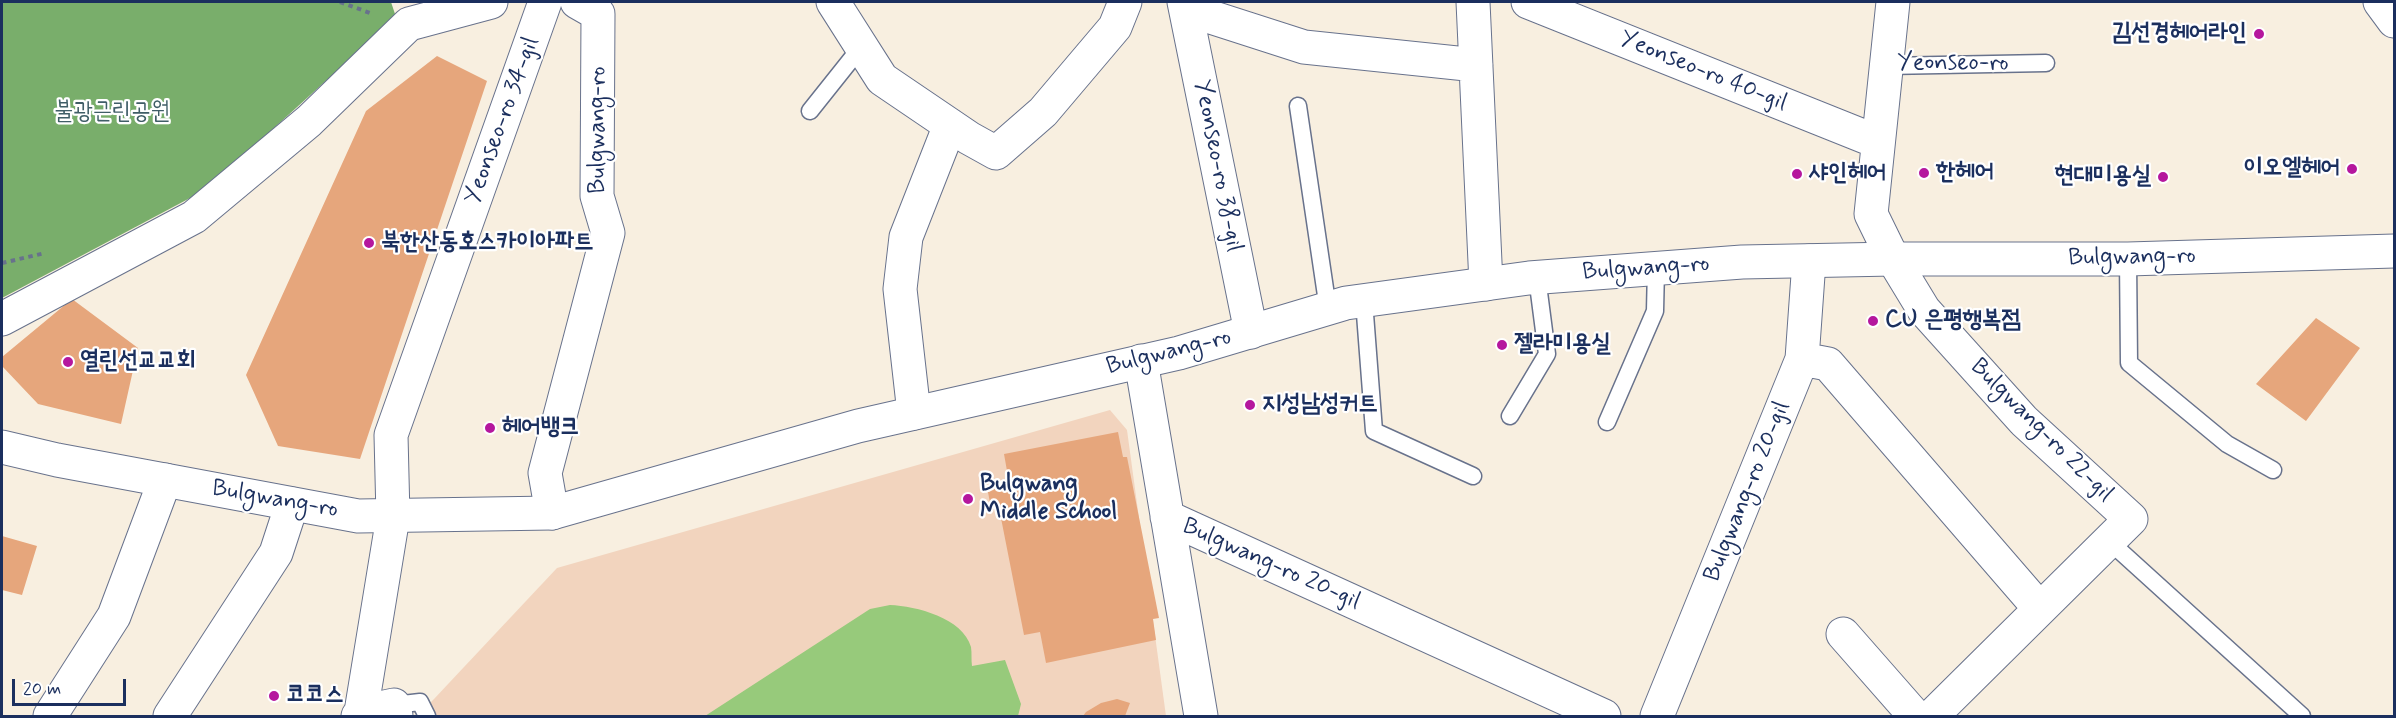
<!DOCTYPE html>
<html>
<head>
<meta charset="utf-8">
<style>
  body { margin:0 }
  #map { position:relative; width:2396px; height:718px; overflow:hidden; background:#f8efe0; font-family:Mynerve,sans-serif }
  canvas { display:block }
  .frame { position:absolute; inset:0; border:3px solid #1b2f5e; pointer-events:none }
  .scale { position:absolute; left:12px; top:679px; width:114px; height:27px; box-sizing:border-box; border:3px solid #1b2f5e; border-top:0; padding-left:8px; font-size:18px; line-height:21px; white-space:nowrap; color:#1b2f5e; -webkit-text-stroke:4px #fff; paint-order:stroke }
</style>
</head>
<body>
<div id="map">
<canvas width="2396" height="718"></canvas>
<div class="frame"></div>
<div class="scale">20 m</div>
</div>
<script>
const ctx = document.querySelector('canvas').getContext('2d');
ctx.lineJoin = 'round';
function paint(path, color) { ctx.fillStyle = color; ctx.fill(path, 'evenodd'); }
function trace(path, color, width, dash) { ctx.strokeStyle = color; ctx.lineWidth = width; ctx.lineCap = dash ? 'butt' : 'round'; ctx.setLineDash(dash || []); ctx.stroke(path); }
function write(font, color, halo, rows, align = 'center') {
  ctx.font = font + ' Mynerve,"Poor Story",sans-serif'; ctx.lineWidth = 4.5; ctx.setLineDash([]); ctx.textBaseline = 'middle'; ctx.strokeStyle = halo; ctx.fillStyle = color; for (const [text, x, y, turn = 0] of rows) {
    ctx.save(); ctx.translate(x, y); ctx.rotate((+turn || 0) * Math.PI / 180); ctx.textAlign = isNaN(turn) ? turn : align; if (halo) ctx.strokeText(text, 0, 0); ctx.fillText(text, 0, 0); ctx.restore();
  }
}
const built = new Path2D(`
  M1110 410 1127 430 1166 716H418L557 568Z`);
const green = new Path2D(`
  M890 605C916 606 963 618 971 647 972 653 971 660 972 666L1005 660 1021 704 1018 716H705L870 609Z`);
const forest = new Path2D(`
  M2 2H391L396 17 207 189 2 298Z`);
const building = new Path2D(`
  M437 56 487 81 360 459 278 446 246 375 366 111Z
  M72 299 138 348 121 424 38 404 2 366V357Z
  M2316 318 2360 348 2306 421 2256 384Z
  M1118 432 1123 457H1127L1159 618 1153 619 1156 640 1046 663 1040 632 1024 635 1000 513 991 508 987 487 1009 482 1004 454Z
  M2 536 37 546 22 595 2 590Z
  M1117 699 1130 703 1125 716H1083L1086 712 1101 703Z`);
const path = new Path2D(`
  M340 2 370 13
  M2 263 45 253`);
const lane = new Path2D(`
  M1886 66 2046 63
  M1298 106 1328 309
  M810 111 861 47
  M2128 259 2129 363 2227 444 2273 470
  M1364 301 1374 431 1473 476
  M1510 416 1547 354 1537 277
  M1607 422 1655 311 1656 268
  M2109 541 2302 716
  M394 705 420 702 427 716`);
const street = new Path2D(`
  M833 2 882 79 969 138 996 153 1043 112 1115 27 1125 2
  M1184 2 1251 332
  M1473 2 1486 284
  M1528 2 1878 142
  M1893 2 1871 214 1893 259 1924 310 2024 421 2131 519 1932 716
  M1186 9 1304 47 1476 65
  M2 319 194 217 309 121 409 24 491 2
  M1802 359 1828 364 2040 609
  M1141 361 1201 716
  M914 413 900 289 906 237 950 125
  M552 513 545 473 608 233 597 196 598 14 577 2
  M1167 517 1604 716
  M1843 634 1915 716
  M361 712 394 705 396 716
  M50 716 114 616 165 480
  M170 716 276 553 292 504
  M358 716 361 712 393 517
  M1657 716 1802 359 1809 261`);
const secondary = new Path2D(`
  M2380 2 2394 21
  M2 447 57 460 358 516 552 513 858 426 1179 353 1346 303 1529 278 1742 262 1893 259H2128L2394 251
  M393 517 391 435 545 2`);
const markers = [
  [2259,34,6,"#b5179e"],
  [2352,169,6,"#b5179e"],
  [1924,173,6,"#b5179e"],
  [1797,174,6,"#b5179e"],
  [2163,177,6,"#b5179e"],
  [369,243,6,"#b5179e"],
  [1873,321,6,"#b5179e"],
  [1502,345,6,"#b5179e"],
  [68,362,6,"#b5179e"],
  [1250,405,6,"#b5179e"],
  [490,428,6,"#b5179e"],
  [968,499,6,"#b5179e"],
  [274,696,6,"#b5179e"]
];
const poiNames = [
  ["김선경헤어라인",2247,34,"right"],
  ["이오엘헤어",2340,169,"right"],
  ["한헤어",1936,173],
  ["샤인헤어",1809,174],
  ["현대미용실",2151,177,"right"],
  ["북한산동호스카이아파트",381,243],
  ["CU 은평행복점",1885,321],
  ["젤라미용실",1514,345],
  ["열린선교교회",80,362],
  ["지성남성커트",1262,405],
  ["헤어뱅크",502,428],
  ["Bulgwang",980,485],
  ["Middle School",980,513],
  ["코코스",286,696]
];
const streetNames = [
  ["Yeonseo-ro",1953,64],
  ["Yeonseo-ro 40-gil",1703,72,22],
  ["Yeonseo-ro 34-gil",503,121,-70],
  ["Bulgwang-ro",599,130,-90],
  ["Yeonseo-ro 38-gil",1217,166,79],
  ["Bulgwang-ro",2132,258,-1],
  ["Bulgwang-ro",1646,269,-4],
  ["Bulgwang-ro",1169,353,-14],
  ["Bulgwang-ro 22-gil",2041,431,45],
  ["Bulgwang-ro 20-gil",1748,492,-68],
  ["Bulgwang-ro",275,500,10],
  ["Bulgwang-ro 20-gil",1271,565,24]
];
const parkNames = [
  ["불광근린공원",112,113]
];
paint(built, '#f2d4be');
paint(green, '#97ca7b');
paint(forest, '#79ae6b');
paint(building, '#e6a67c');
trace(lane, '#68728c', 19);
trace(street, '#68728c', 35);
trace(secondary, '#68728c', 35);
trace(path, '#68728c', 4, [4.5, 4.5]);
trace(lane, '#fff', 16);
trace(street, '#fff', 33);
trace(secondary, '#fff', 33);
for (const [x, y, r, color] of markers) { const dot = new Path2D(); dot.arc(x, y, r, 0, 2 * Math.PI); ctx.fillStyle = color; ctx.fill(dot); trace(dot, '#fff', 2); }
write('bold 24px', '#1b2f5e', '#fff', poiNames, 'left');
write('24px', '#1b2f5e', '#fff', streetNames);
write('24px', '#405e67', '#fff', parkNames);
</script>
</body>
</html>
